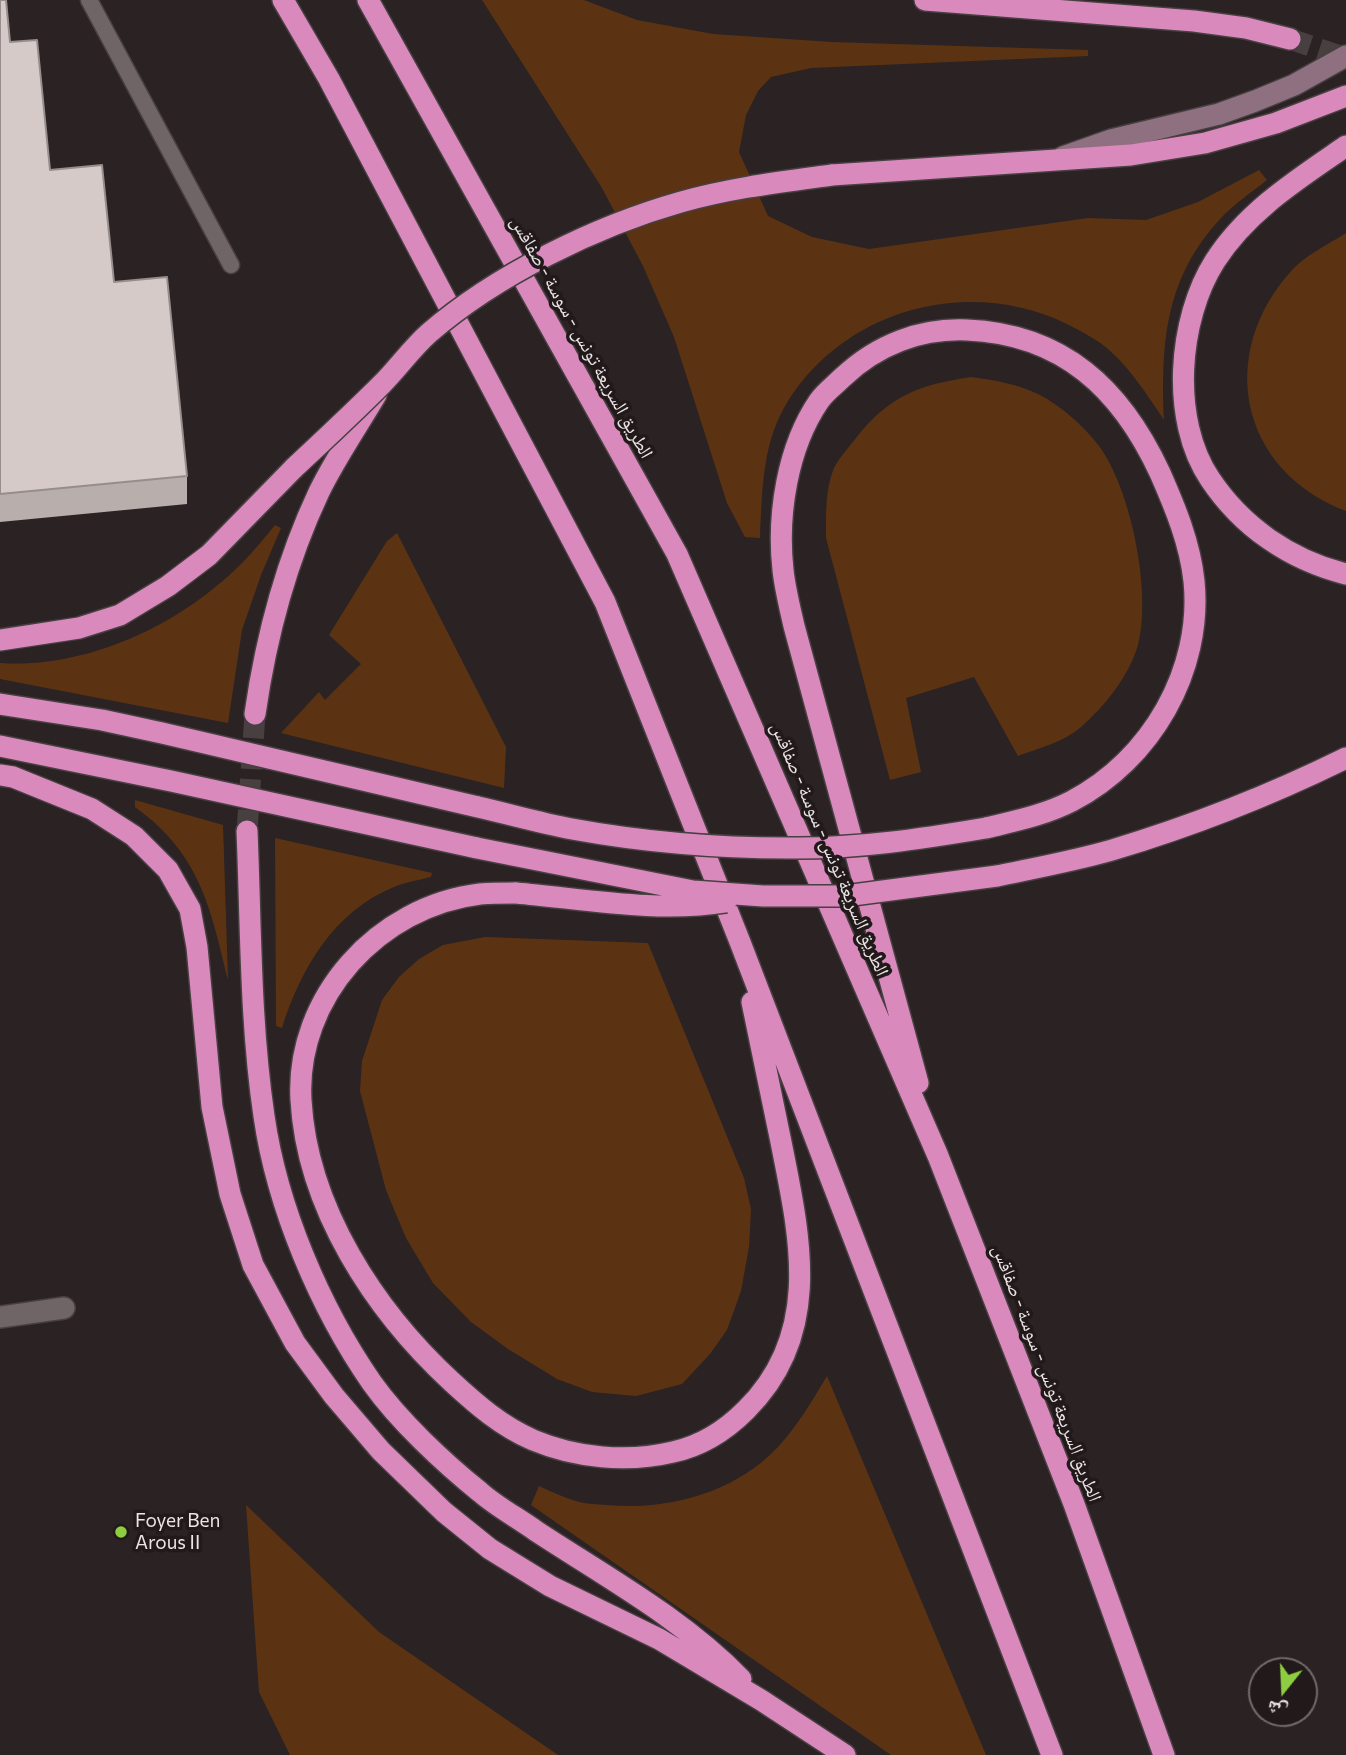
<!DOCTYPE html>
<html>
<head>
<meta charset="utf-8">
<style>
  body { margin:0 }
  #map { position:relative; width:1346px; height:1755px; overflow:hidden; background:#2b2223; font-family:Commissioner,"Noto Naskh Arabic",sans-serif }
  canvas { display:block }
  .north { position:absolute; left:1248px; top:1657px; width:70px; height:70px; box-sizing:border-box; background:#21191a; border:2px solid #716a6b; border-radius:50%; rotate:198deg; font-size:19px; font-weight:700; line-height:28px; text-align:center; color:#eae4e5 }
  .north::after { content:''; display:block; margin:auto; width:24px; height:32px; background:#8ecd42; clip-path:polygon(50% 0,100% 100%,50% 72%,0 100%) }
</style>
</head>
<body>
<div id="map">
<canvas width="1346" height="1755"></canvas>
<div class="north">ش</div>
</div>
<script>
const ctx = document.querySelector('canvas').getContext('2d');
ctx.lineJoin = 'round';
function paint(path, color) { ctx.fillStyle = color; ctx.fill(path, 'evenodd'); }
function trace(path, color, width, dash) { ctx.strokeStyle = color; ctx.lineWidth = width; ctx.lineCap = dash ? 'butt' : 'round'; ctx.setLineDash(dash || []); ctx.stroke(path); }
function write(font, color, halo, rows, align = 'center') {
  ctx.font = font + ' Commissioner,"Noto Naskh Arabic",sans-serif'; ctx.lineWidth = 7; ctx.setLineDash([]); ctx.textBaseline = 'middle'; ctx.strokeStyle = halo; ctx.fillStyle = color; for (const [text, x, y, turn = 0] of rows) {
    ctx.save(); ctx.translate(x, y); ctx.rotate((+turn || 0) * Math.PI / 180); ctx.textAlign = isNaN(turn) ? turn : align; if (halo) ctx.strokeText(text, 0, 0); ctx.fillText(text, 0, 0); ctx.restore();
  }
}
const green = new Path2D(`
  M482 0H584L637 20 713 34 832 42 1088 50V56L811 68 771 77 758 91 746 115 739 152 768 216 812 237 869 249 1088 218 1146 220 1198 202 1259 170 1267 180C1252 192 1235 203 1221 218 1165 278 1161 342 1164 420 1147 395 1131 369 1108 349 1096 339 1081 331 1067 324 967 275 840 310 784 408 762 447 762 494 760 538L745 537 727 503 674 337 643 266 602 188Z
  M1346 233V511C1238 470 1216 352 1293 269 1306 255 1329 244 1346 233Z
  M971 377C994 380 1017 384 1038 394 1060 405 1084 426 1099 446 1131 489 1152 593 1138 645 1129 676 1105 706 1081 727 1064 742 1039 748 1018 756L974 677 906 698 921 772 890 780 826 538C826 516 825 489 834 468 839 458 849 447 856 438 890 395 919 385 971 377Z
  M275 525 281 528 261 575 242 630 228 723 0 679V663C88 669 182 624 243 562 255 550 265 537 275 525Z
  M397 533 506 747 504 788 281 733 319 692 325 700 361 664 329 635 387 541Z
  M135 800 223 825 228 980C210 906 200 854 135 807Z
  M275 838 432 873 431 877C419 880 406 882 394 887 334 911 300 970 282 1028L276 1026Z
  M485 937 648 943 744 1178 751 1209 749 1247 741 1291 727 1330 710 1354 682 1384 636 1396 592 1392 557 1379 508 1349 471 1322 433 1283 406 1238 386 1190 360 1091 362 1061 382 1000 399 977 419 959 443 945Z
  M827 1376 986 1755H891L531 1505 539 1486C552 1492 565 1498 579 1502 587 1504 597 1504 606 1505 667 1511 735 1493 778 1447 798 1425 812 1401 827 1376Z
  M246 1505 379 1632 558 1755H290L259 1692Z`);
const highwayTunnel = new Path2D(`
  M1290 39 1346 58
  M247 831 255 714`);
const lane = new Path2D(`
  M89 0 231 265`);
const street = new Path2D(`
  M0 1317 64 1308`);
const secondary = new Path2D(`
  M1063 157 1111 140 1219 114 1255 101 1294 85 1346 56`);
const highway = new Path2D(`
  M283 0 329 79 605 602 740 942 1052 1755
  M368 0 677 554 938 1156 1074 1504 1164 1755
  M925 0 1194 21 1246 28 1290 39
  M1346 146C1298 179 1247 211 1215 261 1178 319 1170 420 1210 479 1242 527 1290 560 1346 574
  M832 175 1131 155 1205 143 1276 123 1346 96
  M0 640 79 628 120 615 168 586 209 555 294 468
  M0 704 102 720 162 733 478 807
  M255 714C266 637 286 562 319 492 335 459 357 427 376 395
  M0 746 171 781 477 848
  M0 775 13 777 92 809 134 836 168 870 190 909 197 947 212 1107 230 1194 253 1265 295 1343 334 1396 381 1451 444 1512 490 1549 550 1586 659 1639 761 1700 845 1755
  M247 831C251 926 250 1022 264 1116 277 1207 320 1308 372 1383 399 1421 444 1463 480 1492 497 1507 518 1518 536 1531 606 1577 683 1619 741 1679
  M997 876C1035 868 1074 861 1112 850 1192 826 1271 795 1346 758
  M516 893C504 893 492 893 480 894 379 906 295 997 301 1100 307 1208 375 1311 452 1382 477 1405 501 1426 533 1440 576 1458 627 1463 673 1452 701 1446 725 1431 746 1410 823 1334 800 1237 781 1142 771 1095 762 1049 752 1002
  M918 1083 794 626C790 608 785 589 783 570 777 515 787 448 819 401 825 392 835 385 843 377 877 345 920 328 967 330 1063 334 1121 389 1160 473 1175 507 1190 543 1194 581 1203 670 1151 760 1072 801 1045 815 1015 821 986 828`);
const highwayBridge = new Path2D(`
  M294 468C324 440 353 413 382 384 398 368 412 348 429 333 496 275 596 226 681 202 730 188 781 182 832 175
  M478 807C509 814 540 823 572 829 643 842 717 848 789 848 855 849 921 839 986 828
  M477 848 693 891 763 896H845L997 876
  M516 893C585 899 657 913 726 902`);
const wall = new Path2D(`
  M0 0 10 42 50 170 187 476V504L0 522Z`);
const building = new Path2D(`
  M0 0H6L10 42 37 40 50 170 102 165 114 282 167 277 187 476 0 494Z`);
const markers = [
  [121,1532,7,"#8ecd42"]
];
const streetNames = [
  ["الطريق السريعة تونس - سوسة - صفاقس",582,337,61],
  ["الطريق السريعة تونس - سوسة - صفاقس",830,849,67],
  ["الطريق السريعة تونس - سوسة - صفاقس",1047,1373,69]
];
const poiNames = [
  ["Foyer Ben",135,1521],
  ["Arous II",135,1543]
];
paint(green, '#5b3313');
trace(highwayTunnel, '#483f40', 21, [21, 10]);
trace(lane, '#473f41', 19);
trace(street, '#473f41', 24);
trace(secondary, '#473f41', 24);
trace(highway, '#473f41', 24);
trace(lane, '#6f6566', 16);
trace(street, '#6f6566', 21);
trace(secondary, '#8f7080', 21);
trace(highway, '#d989bc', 21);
trace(highwayBridge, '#473f41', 24, []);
trace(highwayBridge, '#d989bc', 21);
paint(wall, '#b8aeac');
paint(building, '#d6cac8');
trace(building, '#968d8c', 2);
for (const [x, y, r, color] of markers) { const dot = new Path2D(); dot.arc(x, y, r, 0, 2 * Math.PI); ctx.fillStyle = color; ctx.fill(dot); trace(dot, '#21191a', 2.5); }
write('19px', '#eae4e5', '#21191a', streetNames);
write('19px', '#eae4e5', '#21191a', poiNames, 'left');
</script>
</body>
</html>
